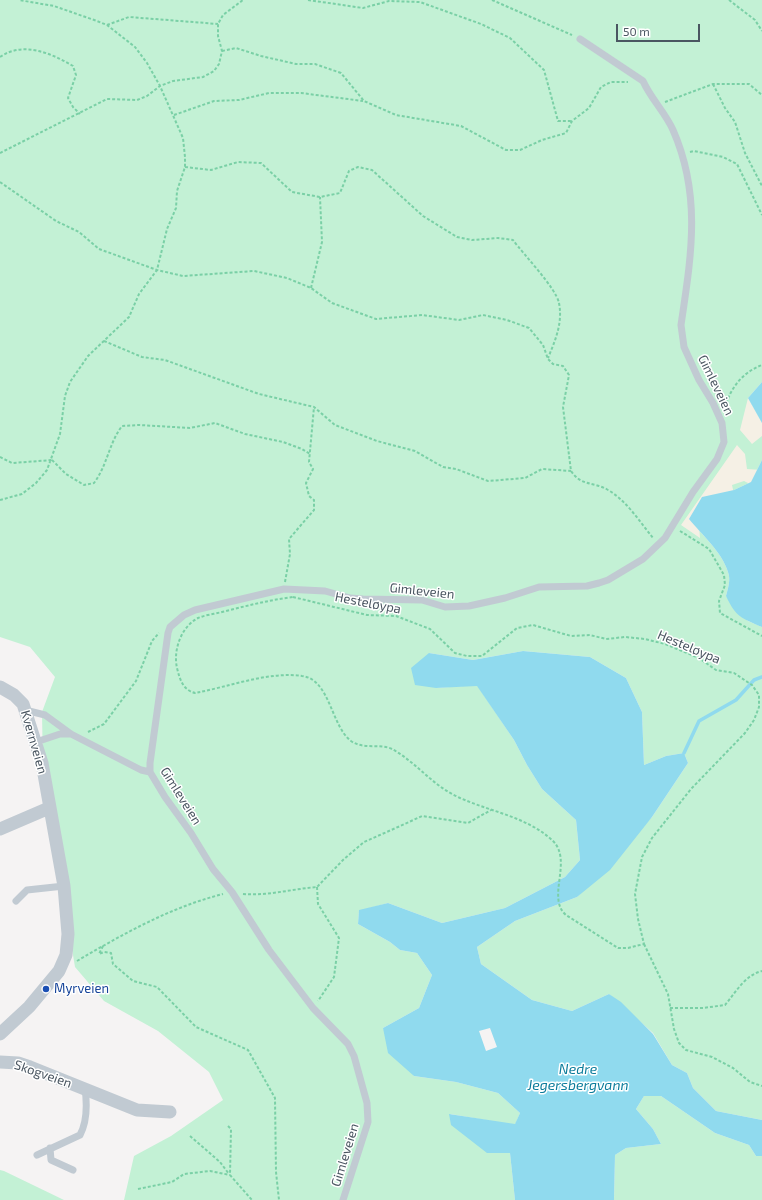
<!DOCTYPE html>
<html>
<head>
<meta charset="utf-8">
<style>
  body { margin:0 }
  #map { position:relative; width:762px; height:1200px; overflow:hidden; background:#f5f3f3; font-family:"Exo 2",sans-serif }
  canvas { display:block }
  .scale { position:absolute; left:616px; top:24px; width:84px; height:18px; box-sizing:border-box; border:2px solid #4a5661; border-top:0; padding-left:5px; font-size:12px; line-height:14px; white-space:nowrap; color:#4a5661; -webkit-text-stroke:3px #fff; paint-order:stroke }
</style>
</head>
<body>
<div id="map">
<canvas width="762" height="1200"></canvas>
<div class="scale">50 m</div>
</div>
<script>
const ctx = document.querySelector('canvas').getContext('2d');
ctx.lineJoin = 'round';
function paint(path, color) { ctx.fillStyle = color; ctx.fill(path, 'evenodd'); }
function trace(path, color, width, dash) { ctx.strokeStyle = color; ctx.lineWidth = width; ctx.lineCap = dash ? 'butt' : 'round'; ctx.setLineDash(dash || []); ctx.stroke(path); }
function write(font, color, halo, rows, align = 'center') {
  ctx.font = font + ' "Exo 2",sans-serif'; ctx.lineWidth = 3; ctx.setLineDash([]); ctx.textBaseline = 'middle'; ctx.strokeStyle = halo; ctx.fillStyle = color; for (const [text, x, y, turn = 0] of rows) {
    ctx.save(); ctx.translate(x, y); ctx.rotate((+turn || 0) * Math.PI / 180); ctx.textAlign = isNaN(turn) ? turn : align; if (halo) ctx.strokeText(text, 0, 0); ctx.fillText(text, 0, 0); ctx.restore();
  }
}
const green = new Path2D(`
  M0 0H762V382L748 398 762 423V460L751 482 734 490 702 497 689 519C702 535 722 552 728 572 731 580 728 588 726 596L748 621 762 627V1120L716 1111 693 1088 687 1073 672 1065 653 1033 609 994 572 1011 532 1000 481 964 477 947 515 921 577 897 652 817 688 763 684 753 666 756 644 765 642 712 626 678 590 657 523 651 473 660 429 653 436 688 477 685 514 740 527 765 542 789 576 820 580 860 565 877 505 908 442 923 388 903 359 911 358 924 390 942 400 950 417 953 432 975 419 1008 383 1028 414 1076 456 1082 498 1093 520 1113 515 1125 450 1114 510 1153 515 1200H124L134 1156 171 1136 223 1100 209 1072 158 1031 104 1001 75 967 43 774 42 712 55 677 30 647 0 637Z
  M644 1096H661L715 1133 749 1145 756 1156H762V1200H614L615 1155 626 1148 661 1144 653 1129 636 1109Z
  M0 1170 4 1171 64 1200H0Z`);
const sand = new Path2D(`
  M748 398 762 423V436L752 444 740 430Z
  M737 445 745 454 747 469 762 470 758 488 744 481 732 485 734 494 698 514 700 538 681 525Z`);
const water = new Path2D(`
  M762 382V423L748 398Z
  M762 460V627C741 618 736 617 726 596 728 588 731 580 728 572 722 552 702 535 689 519L702 497 734 490 751 482Z
  M523 651 590 657 626 678 642 712 644 765 666 756 684 753 688 763 652 817 610 870 577 897 515 921 477 947 481 964 532 1000 572 1011 609 994 621 1002 653 1034 672 1065 687 1073 693 1088 716 1111 762 1120V1156H756L749 1145 715 1133 661 1096H644L636 1109 653 1129 661 1144 626 1148 615 1155 614 1200H515L510 1153H487L451 1125 449 1114 515 1124 520 1113 498 1093 456 1082 414 1076 388 1053 383 1028 419 1008 432 975 417 953 400 950 390 942 358 924 359 910 388 903 442 923 505 908 565 877 580 860 576 820 542 789 527 765 514 740 477 686 436 688 415 685 411 668 429 653 473 660ZM490 1028 497 1047 486 1051 479 1031Z`);
const stream = new Path2D(`
  M684 753 699 721 736 700 754 680 762 677`);
const path = new Path2D(`
  M308 0 363 8 389 1 420 2 481 24 510 38 544 70 558 121H572
  M492 0 572 35
  M729 0 755 20 762 31
  M107 25 129 17 218 24
  M222 51 236 48 261 56 296 64H315L341 73 364 101 396 115 461 126 506 150H520L542 140 566 133 572 121 589 108 601 87 611 82H628
  M0 57C23 41 51 53 73 66L76 75 68 98 73 107 80 114
  M713 84 725 108 735 122 745 153 762 186
  M665 102 713 84H749L762 95
  M174 115 214 101 239 100 269 93H301L363 101
  M690 152 694 151 723 157 737 164 762 215
  M0 153 107 99 137 100 147 96 160 86 173 81 203 77 214 71 219 64 222 51 218 36V24L223 15 243 0
  M185 167 211 170 238 162 261 163 292 192 320 197 340 193 349 171 358 167 372 170 423 216 457 237 472 240 498 238 513 240C524 255 556 288 559 303 563 323 555 341 548 358
  M0 182 56 221 79 232 99 249 157 270 183 276 254 271 287 278 311 288 332 303 376 319 422 315 459 320 483 315 507 320 529 328 543 345 548 359 553 364 563 366 569 375 563 407 571 471C582 487 593 481 608 490 626 500 640 522 653 538
  M311 288 322 242 320 197
  M104 341 142 357 165 360 259 394 314 407 335 425 377 441 415 451 443 467 456 469 488 481 525 478 542 469 571 471
  M725 408C730 388 743 372 762 365
  M0 457 12 463 52 460
  M52 460 66 474 84 485 94 483C107 466 109 443 122 426L139 425 190 428 215 423 245 434 283 442 302 449 310 454
  M0 500 22 494 36 483 47 470 60 434 65 396 70 382 88 356 129 317 139 294 157 270 167 229 176 208 177 191 185 167V157L183 138 160 86 147 63 135 47 107 25 97 21 54 6 19 0
  M680 531 709 549 724 575 725 585 719 601 720 613 762 636
  M285 582 290 554 289 539 314 510V500L309 496 306 483 313 469 309 462 314 407
  M293 597 367 615 396 616 430 629 455 653 467 656H482L517 628 533 625 571 636 590 635 606 639 625 637 645 639 665 644 699 658 716 670 734 673 752 685 759 695V707L754 720 745 733 691 789 652 838 642 857 635 894 638 919 644 944 628 948H618L566 915C546 898 573 861 553 841 526 815 484 811 452 794 430 782 414 761 392 749 379 743 364 750 351 741 331 726 330 679 302 676 269 671 228 687 195 693 183 690 180 680 177 668 173 650 181 627 198 618 205 615 214 614 222 612 246 606 269 600 293 597Z
  M88 732 104 724 136 681 152 641 159 633
  M317 887 318 904 339 938 334 977 318 1001
  M243 894C268 896 292 889 317 887L343 860 364 842 398 827 422 816 468 823 491 810
  M644 944 668 994 674 1029 679 1043 686 1050 712 1057 733 1068 750 1082 762 1086
  M103 946 99 954 104 952 111 953 113 964 133 981 157 987 196 1027 248 1050 275 1098 276 1172 279 1200
  M77 961C123 934 171 907 223 894
  M670 1008H703L725 1005C736 992 745 975 762 971
  M228 1126 231 1129 230 1175 252 1200
  M190 1136 220 1162 229 1174
  M138 1189 172 1182 184 1174 210 1171 230 1175`);
const lane = new Path2D(`
  M25 710 45 715 71 734 141 770 150 772
  M36 742 60 734H71
  M16 901 27 890 64 886
  M50 1148 51 1160 73 1170
  M37 1155 80 1135C87 1122 87 1103 85 1088
  M343 1200 368 1122 367 1103 354 1056 348 1044 313 1008 269 950 232 892 213 869 191 833 165 797 150 772V763L168 633 170 627 184 615 195 610 284 589 325 591 350 598 363 599 422 600 445 607 469 606 505 598 539 587 587 586 599 583 608 580 643 559 665 538 693 492 717 459 724 442 722 423 713 403 699 380 684 347 681 325C691 257 702 196 673 130 665 112 651 99 643 81L580 39`);
const street = new Path2D(`
  M0 687 14 695 23 704 42 763 64 886 68 934 66 955 59 971 29 1007 0 1034
  M0 829 49 808
  M0 1062 18 1063 30 1067 137 1110 170 1112`);
const markers = [
  [46,989,4,"#1a4fb4"]
];
const streetNames = [
  ["Gimleveien",716,385,64],
  ["Gimleveien",422,591,6],
  ["Hesteløypa",368,603,11],
  ["Hesteløypa",689,647,23],
  ["Kvernveien",34,742,74],
  ["Gimleveien",181,796,58],
  ["Skogveien",43,1074,19],
  ["Gimleveien",345,1155,-73]
];
const transitNames = [
  ["Myrveien",54,989]
];
const waterNames = [
  ["Nedre",578,1069],
  ["Jegersbergvann",578,1085]
];
paint(green, '#c3f1d5');
paint(sand, '#f5f0e5');
paint(water, '#90daee');
trace(stream, '#90daee', 3.5);
trace(path, '#7ad0a6', 2, [3, 2]);
trace(lane, '#c1cad2', 7);
trace(street, '#c1cad2', 13);
for (const [x, y, r, color] of markers) { const dot = new Path2D(); dot.arc(x, y, r, 0, 2 * Math.PI); ctx.fillStyle = color; ctx.fill(dot); trace(dot, '#fff', 1.5); }
write('13px', '#4a5661', '#fff', streetNames);
write('13px', '#164399', '#fff', transitNames, 'left');
write('italic 14px', '#0c7c9b', '#fff', waterNames);
</script>
</body>
</html>
